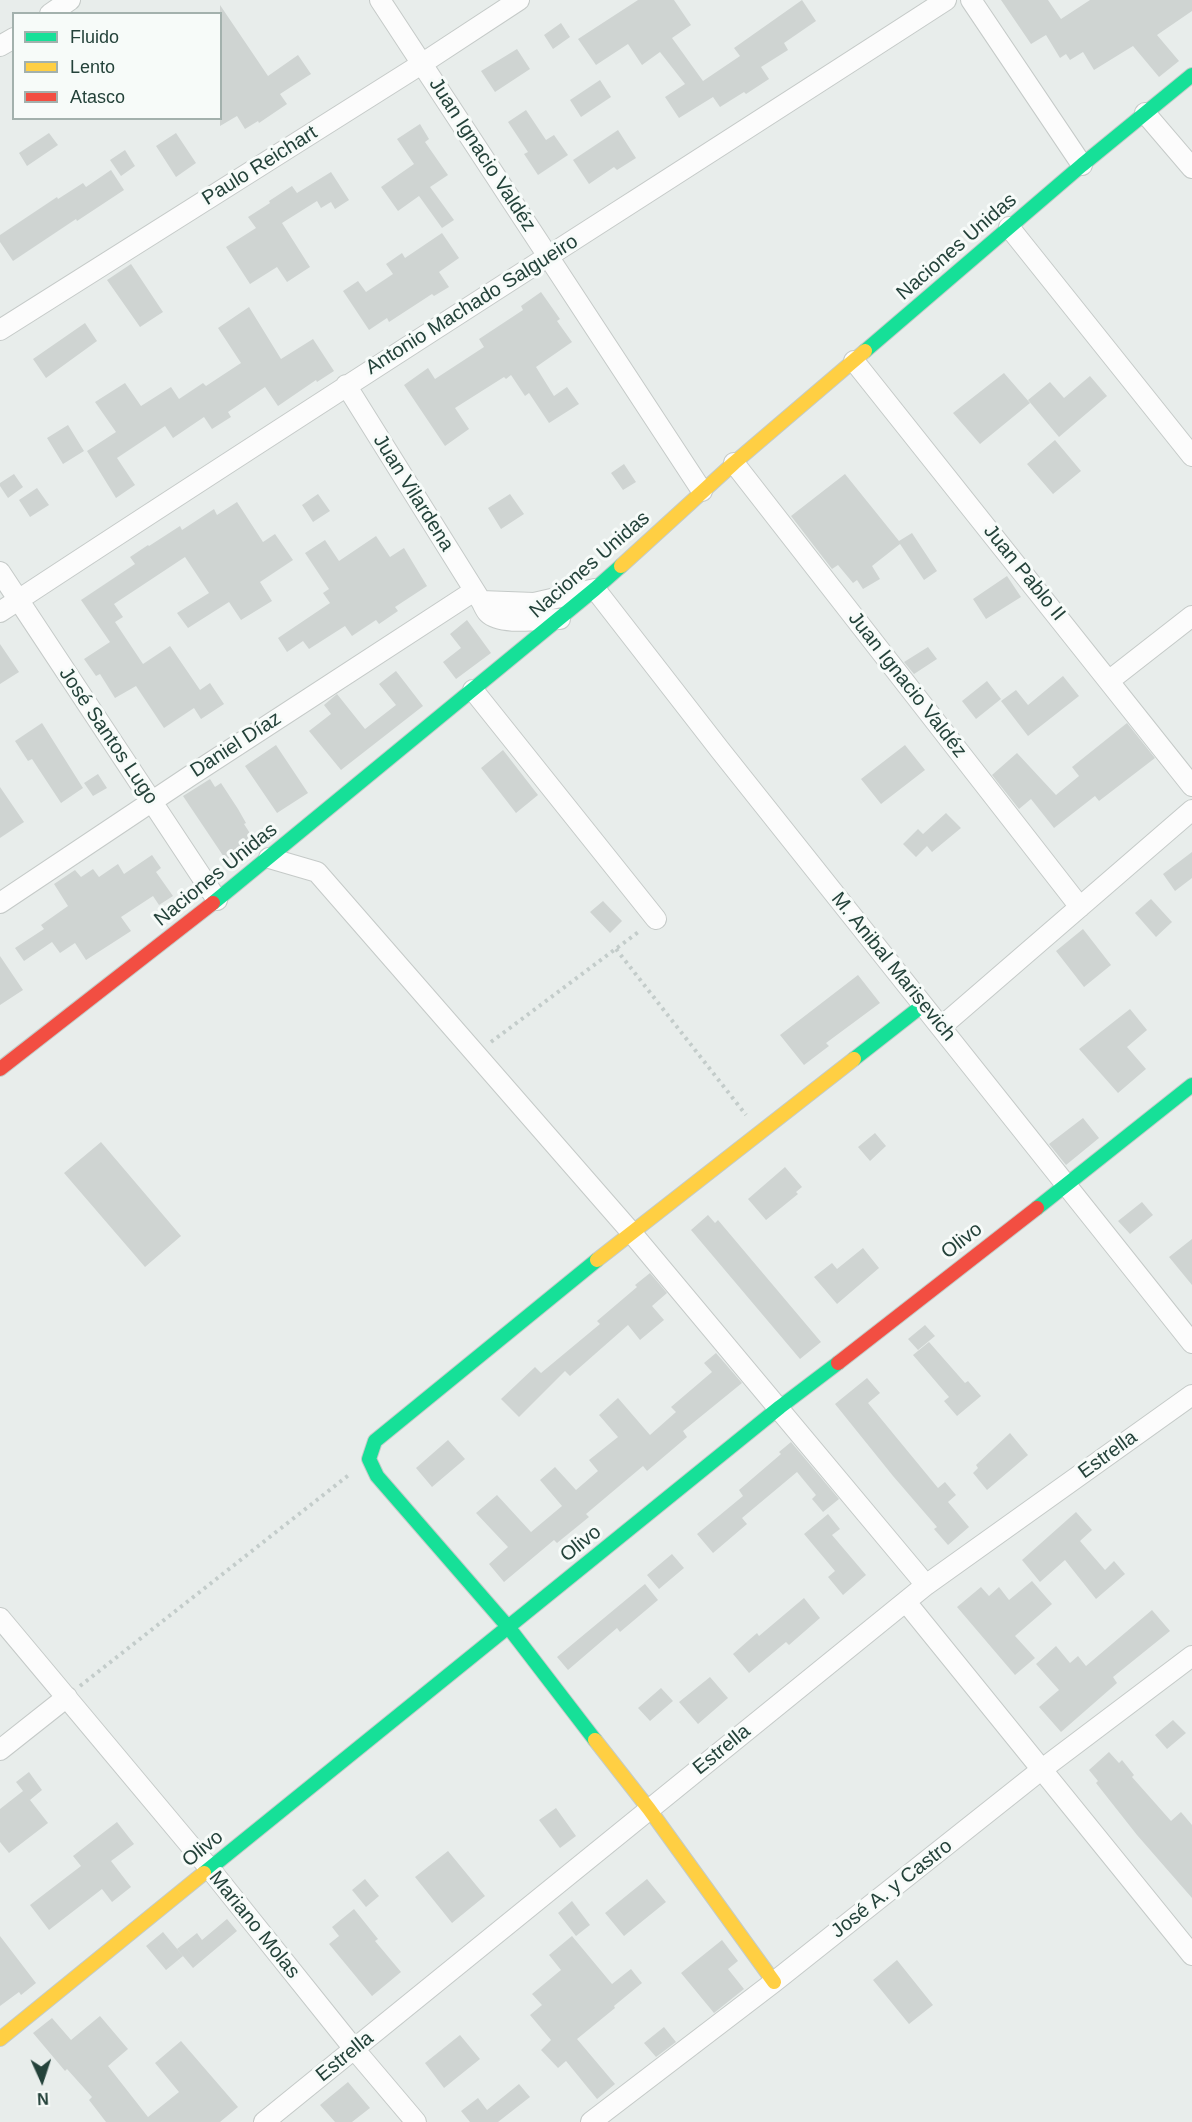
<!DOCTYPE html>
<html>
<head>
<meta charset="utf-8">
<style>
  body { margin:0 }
  #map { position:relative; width:1192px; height:2122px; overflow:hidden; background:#e8edeb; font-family:Arial,sans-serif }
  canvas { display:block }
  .legend { position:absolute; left:12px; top:12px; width:210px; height:108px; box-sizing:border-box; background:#f7fbf9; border:2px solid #a3b1ad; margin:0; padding:8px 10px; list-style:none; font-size:18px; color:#24423a }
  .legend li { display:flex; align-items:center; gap:12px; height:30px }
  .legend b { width:30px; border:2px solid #a3b1ad }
  .north { position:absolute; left:12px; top:2050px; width:60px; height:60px; -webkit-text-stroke:4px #f7fbf9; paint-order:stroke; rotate:177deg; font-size:16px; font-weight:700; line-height:24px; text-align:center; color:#24423a }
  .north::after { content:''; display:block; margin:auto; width:21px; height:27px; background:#24423a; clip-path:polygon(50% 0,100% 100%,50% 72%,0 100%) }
</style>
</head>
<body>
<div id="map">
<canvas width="1192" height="2122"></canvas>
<ul class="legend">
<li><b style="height:8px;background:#16e098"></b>Fluido</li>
<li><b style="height:8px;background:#ffcf43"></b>Lento</li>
<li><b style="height:8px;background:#f24e42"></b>Atasco</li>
</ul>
<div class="north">N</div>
</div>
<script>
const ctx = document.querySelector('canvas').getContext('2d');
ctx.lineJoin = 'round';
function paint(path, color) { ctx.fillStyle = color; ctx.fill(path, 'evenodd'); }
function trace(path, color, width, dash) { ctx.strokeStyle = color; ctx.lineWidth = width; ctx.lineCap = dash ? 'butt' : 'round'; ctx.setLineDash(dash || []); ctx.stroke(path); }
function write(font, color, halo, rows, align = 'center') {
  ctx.font = font + ' Arial,sans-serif'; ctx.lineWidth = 6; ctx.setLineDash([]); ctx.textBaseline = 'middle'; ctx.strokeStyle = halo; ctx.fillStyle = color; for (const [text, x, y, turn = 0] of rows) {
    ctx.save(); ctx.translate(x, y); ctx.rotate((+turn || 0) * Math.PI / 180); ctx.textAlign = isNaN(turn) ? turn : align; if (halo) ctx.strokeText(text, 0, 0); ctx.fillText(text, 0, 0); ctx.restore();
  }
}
const building = new Path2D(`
  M638 0H674L691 25 672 38 703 81 740 56 734 48 802 0 816 21 784 43 788 50 761 67 769 79 746 94 744 92 720 107 713 97 679 118 665 97 685 84 660 52 642 65 628 44 596 65 578 39Z
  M1001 0H1048L1061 19 1090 0H1192V11L1157 35 1179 61 1159 77 1133 46 1094 70 1083 52 1070 60 1066 54 1060 58 1046 35 1031 44Z
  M220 5 268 76 298 55 311 74 280 94 287 104 259 123 258 121 245 129 237 116 220 126Z
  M561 23 570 37 553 49 544 35Z
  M517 49 530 69 495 92 481 71Z
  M600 80 611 97 581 117 570 100Z
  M526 110 546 140 554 135 568 155 538 175 524 154 528 152 508 122Z
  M420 124 429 139 425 142 448 175 430 187 454 220 442 228 419 196 398 211 381 187 414 164 397 139Z
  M618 130 636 158 617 170 614 167 589 184 573 160Z
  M49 133 58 145 27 166 19 153Z
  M176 133 196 163 176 177 156 146Z
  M125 150 135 166 121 176 110 160Z
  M111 170 124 190 77 221 76 219 13 261 0 242V235L57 197 58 199 83 183 86 187Z
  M331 172 349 200 335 209 331 202 321 208 317 201 282 223 310 267 287 282 277 267 250 284 226 247 256 228 248 217 270 203 269 201 292 186 297 193Z
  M442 233 459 258 439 272 449 287 434 296 432 294 389 322 387 318 369 330 343 291 358 281 366 292 393 274 386 264 402 253 405 258Z
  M131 264 163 312 140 327 107 280Z
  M541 292 560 319 557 321 572 342 536 367 554 396 567 387 579 404 549 423 529 393 525 396 511 375 506 379 504 377 455 408 469 429 445 446 404 385 428 368 435 379 484 347 479 339 523 310 521 306Z
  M249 307 281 359 313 339 334 371 317 382 316 380 278 406 265 387 228 412 231 417 212 429 204 417 173 438 165 426 117 458 135 485 116 498 87 451 116 432 95 402 125 383 141 406 171 387 179 399 203 383 206 386 241 363 218 328Z
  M85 323 97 341 46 378 33 359Z
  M1004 373 1030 403 980 444 953 413Z
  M1090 376 1107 396 1059 437 1028 400 1050 382 1064 398Z
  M68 425 84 451 63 464 47 438Z
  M1055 440 1081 471 1053 494 1027 464Z
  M624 464 636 482 623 490 611 473Z
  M14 474 23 487 8 498 0 486V483Z
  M845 474 899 541 912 533 937 571 924 580 900 544 872 566 880 579 863 589 857 580 853 583 838 565 832 569 791 516Z
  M37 488 49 505 30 517 19 500Z
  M318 494 330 511 313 522 302 505Z
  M510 494 524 514 501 529 488 508Z
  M237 502 263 542 275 534 293 560 260 582 272 601 241 620 229 602 188 628 177 613 209 593 185 557 114 604 123 617 115 622 143 664 170 646 200 690 210 683 224 704 201 719 194 708 164 728 136 686 115 698 100 674 96 676 84 659 110 642 81 600 135 564 130 557 148 545 149 546 180 526 182 530 214 509 217 515Z
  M376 536 390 557 404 548 427 586 395 607 398 611 379 624 376 620 352 636 345 626 309 649 303 641 287 652 278 638 330 603 323 593 329 589 305 553 325 540 339 561Z
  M1007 576 1021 597 986 619 973 599Z
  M467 620 491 653 456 679 443 662 461 648 450 634Z
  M0 644 19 672 0 684Z
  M928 647 937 659 914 674 904 662Z
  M396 671 423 706 341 770 309 731 331 714 324 705 337 694 365 729 396 705 379 684Z
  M1063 676 1079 696 1028 736 1001 701 1016 690 1028 705Z
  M987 681 1001 699 976 719 962 701Z
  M42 723 83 788 61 803 32 759 28 761 15 741Z
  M1127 723 1155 758 1099 801 1095 796 1054 828 1031 799 1019 809 992 775 1017 753 1056 795 1079 776 1072 767Z
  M276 745 308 793 277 813 245 766Z
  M905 745 925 770 881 804 861 779Z
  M503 750 538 795 516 813 481 768Z
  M98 774 107 788 93 796 84 783Z
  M210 779 215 787 221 783 238 809 246 823 244 824 255 841 226 860 183 796Z
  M0 787 24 822 0 838Z
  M946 813 961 828 932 852 927 846 916 857 903 844 918 829 923 834Z
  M1192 852V878L1175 891 1163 874Z
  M152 855 161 868 156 872 173 896 159 905 153 896 121 917 131 931 86 960 75 943 60 953 52 942 24 961 15 948 44 929 41 925 68 906 54 884 75 870 81 877 93 869 99 877 118 864 124 874Z
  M1151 899 1172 922 1156 937 1135 913Z
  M603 901 622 921 610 933 590 912Z
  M1083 929 1111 965 1084 987 1056 951Z
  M0 956 23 990 0 1005Z
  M858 975 880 1003 826 1043 829 1046 804 1065 780 1035Z
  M1130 1009 1147 1030 1127 1047 1146 1069 1118 1093 1079 1049Z
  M1083 1118 1099 1138 1066 1165 1049 1144Z
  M875 1133 886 1146 870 1161 858 1147Z
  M101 1142 181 1236 145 1267 64 1173Z
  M785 1167 802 1187 796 1192 798 1194 766 1220 748 1199Z
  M1142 1202 1153 1215 1130 1234 1118 1221Z
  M708 1215 715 1223 718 1220 821 1342 800 1359 691 1230Z
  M1192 1239V1285L1169 1257Z
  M863 1248 879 1268 837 1304 814 1277 832 1263 837 1269Z
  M650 1273 667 1293 652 1306 664 1320 640 1340 628 1325 570 1376 565 1371 519 1417 501 1399 535 1367 541 1373 600 1324 597 1321 637 1287 635 1285Z
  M925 1325 935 1336 918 1350 908 1339Z
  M929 1342 965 1383 968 1381 981 1396 957 1416 944 1401 949 1397 913 1355Z
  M716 1353 742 1383 683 1431 687 1437 647 1471 643 1466 586 1514 589 1517 557 1543 554 1540 504 1582 489 1564 508 1547 476 1513 497 1495 531 1532 562 1506 540 1480 555 1467 576 1490 598 1471 589 1460 618 1437 599 1415 618 1398 650 1435 676 1412 671 1407 712 1372 704 1363Z
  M867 1378 880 1393 868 1403 938 1488 945 1482 956 1495 948 1502 969 1527 948 1545 934 1529 937 1527 893 1476 835 1404Z
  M1010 1433 1028 1455 987 1490 973 1473 978 1468 976 1465Z
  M448 1440 465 1459 432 1487 416 1468Z
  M791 1442 839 1499 823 1512 812 1499 816 1495 797 1472 742 1518 747 1524 713 1553 697 1534 743 1496 739 1490 781 1454 779 1452Z
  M1076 1512 1092 1530 1080 1541 1105 1570 1114 1561 1125 1574 1096 1599 1065 1560 1040 1582 1022 1560Z
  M828 1514 840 1529 832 1535 866 1575 843 1595 828 1577 835 1571 804 1534Z
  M672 1554 684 1568 659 1589 647 1575Z
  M1032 1581 1052 1604 1015 1636 1035 1658 1015 1675 957 1607 981 1587 989 1596 999 1587 1009 1600Z
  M645 1584 658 1600 620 1632 617 1628 568 1670 557 1657Z
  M804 1598 820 1618 789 1645 786 1642 749 1673 733 1654 757 1633 759 1636Z
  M1152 1610 1170 1631 1113 1677 1117 1683 1061 1732 1039 1707 1059 1690 1036 1664 1056 1646 1070 1663 1078 1656 1086 1666Z
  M710 1677 728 1698 698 1724 679 1702Z
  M661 1688 673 1701 650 1721 638 1708Z
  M1173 1720 1186 1733 1167 1749 1155 1735Z
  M1109 1752 1119 1763 1122 1760 1134 1775 1132 1777 1171 1821 1181 1812 1192 1825V1898L1137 1835 1096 1783 1098 1781 1089 1770Z
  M29 1772 42 1790 30 1800 16 1782Z
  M23 1791 48 1823 9 1853 0 1842V1809Z
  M556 1808 576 1836 560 1848 539 1820Z
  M117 1822 134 1844 111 1861 131 1887 112 1902 102 1889 49 1930 30 1905 81 1866 73 1856Z
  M448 1851 485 1896 452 1923 415 1877Z
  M365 1879 379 1896 366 1907 352 1890Z
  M647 1879 666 1902 624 1936 605 1913Z
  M572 1901 590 1925 576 1936 558 1913Z
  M354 1909 378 1939 375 1941 401 1972 372 1996 329 1944 339 1936 332 1927Z
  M227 1919 237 1931 193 1968 177 1949 197 1933 202 1940Z
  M163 1932 183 1956 166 1970 146 1946Z
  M0 1936 36 1983 21 1995 19 1992 0 2006Z
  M572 1936 612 1984 631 1969 642 1983 614 2006 615 2008 577 2039 615 2084 597 2099 566 2061 558 2068 541 2050 551 2040 530 2015 542 2005 532 1994 561 1970 549 1955Z
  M722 1940 738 1961 728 1969 744 1989 714 2013 681 1973Z
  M897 1960 933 2005 909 2024 873 1980Z
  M100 2016 128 2049 108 2066 148 2117 179 2092 155 2063 181 2041 238 2107 220 2122H106L89 2100 92 2097 67 2069 65 2071 33 2033 52 2018 71 2040Z
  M664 2027 676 2042 656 2057 644 2043Z
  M460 2035 480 2059 444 2088 425 2063Z
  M348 2082 370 2108 352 2122H335L320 2105Z
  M519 2084 530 2097 498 2122H470L461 2111 478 2098 487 2110Z`);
const path = new Path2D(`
  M616 949 746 1115
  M491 1042 641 930
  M80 1686 350 1474`);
const street = new Path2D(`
  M380 0 702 491
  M971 0 1082 165
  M50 14 70 0
  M0 46 14 38
  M1145 113 1192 168
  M1009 227 1192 456
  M0 330 423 63 519 0
  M854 361 1192 786
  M346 385 481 601 534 603 595 589 720 750 1192 1343
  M734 463 1080 907
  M0 572 217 900
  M481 601C483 604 485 610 488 613 501 626 542 619 560 619
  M0 612C314 405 631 204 946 0
  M1110 680 1192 616
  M473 690 656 919
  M269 858 317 872 631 1232 926 1585
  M0 903 190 776 474 591
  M941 1027 1192 810
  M906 1602 1192 1955
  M0 1618 210 1869 355 2050 416 2122
  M0 1750 67 1697
  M264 2122 926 1585 1192 1395
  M591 2122 774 1982 1041 1770 1192 1656`);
const fast = new Path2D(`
  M865 351 1082 165 1192 75
  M213 903 595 589 621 566
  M854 1059 923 1005
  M1037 1208 1192 1085
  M595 1740 509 1628 377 1476 369 1459 375 1441 597 1260
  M204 1873 780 1407 838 1363`);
const slow = new Path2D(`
  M621 566 734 463 865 351
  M597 1260 854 1059
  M595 1740 649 1809 774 1982
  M0 2039 204 1873`);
const jam = new Path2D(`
  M0 1069 213 903
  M838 1363 1037 1208`);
const streetNames = [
  ["Juan Ignacio Valdéz",482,155,57],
  ["Paulo Reichart",260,166,-32],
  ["Naciones Unidas",957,247,-41],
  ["Antonio Machado Salgueiro",472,305,-32],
  ["Juan Vilardena",413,493,58],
  ["Naciones Unidas",590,565,-41],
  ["Juan Pablo II",1024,573,51],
  ["Juan Ignacio Valdéz",907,685,52],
  ["José Santos Lugo",108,736,56],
  ["Daniel Díaz",236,745,-33],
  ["Naciones Unidas",216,875,-39],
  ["M. Anibal Marisevich",893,967,51],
  ["Olivo",962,1241,-38],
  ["Estrella",1108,1455,-36],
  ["Olivo",581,1544,-39],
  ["Estrella",722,1750,-39],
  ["Olivo",203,1849,-39],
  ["José A. y Castro",892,1889,-38],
  ["Mariano Molas",254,1925,51],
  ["Estrella",345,2057,-39]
];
paint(building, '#cfd4d2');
trace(street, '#c5cac8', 22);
trace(fast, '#c3cbc8', 16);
trace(slow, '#c3cbc8', 16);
trace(jam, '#c3cbc8', 16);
trace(path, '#c3ccca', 4, [3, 4.5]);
trace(street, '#fcfcfc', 20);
trace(fast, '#16e098', 14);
trace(slow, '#ffcf43', 14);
trace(jam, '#f24e42', 14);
write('20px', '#24423a', '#f7fbf9', streetNames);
</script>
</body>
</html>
